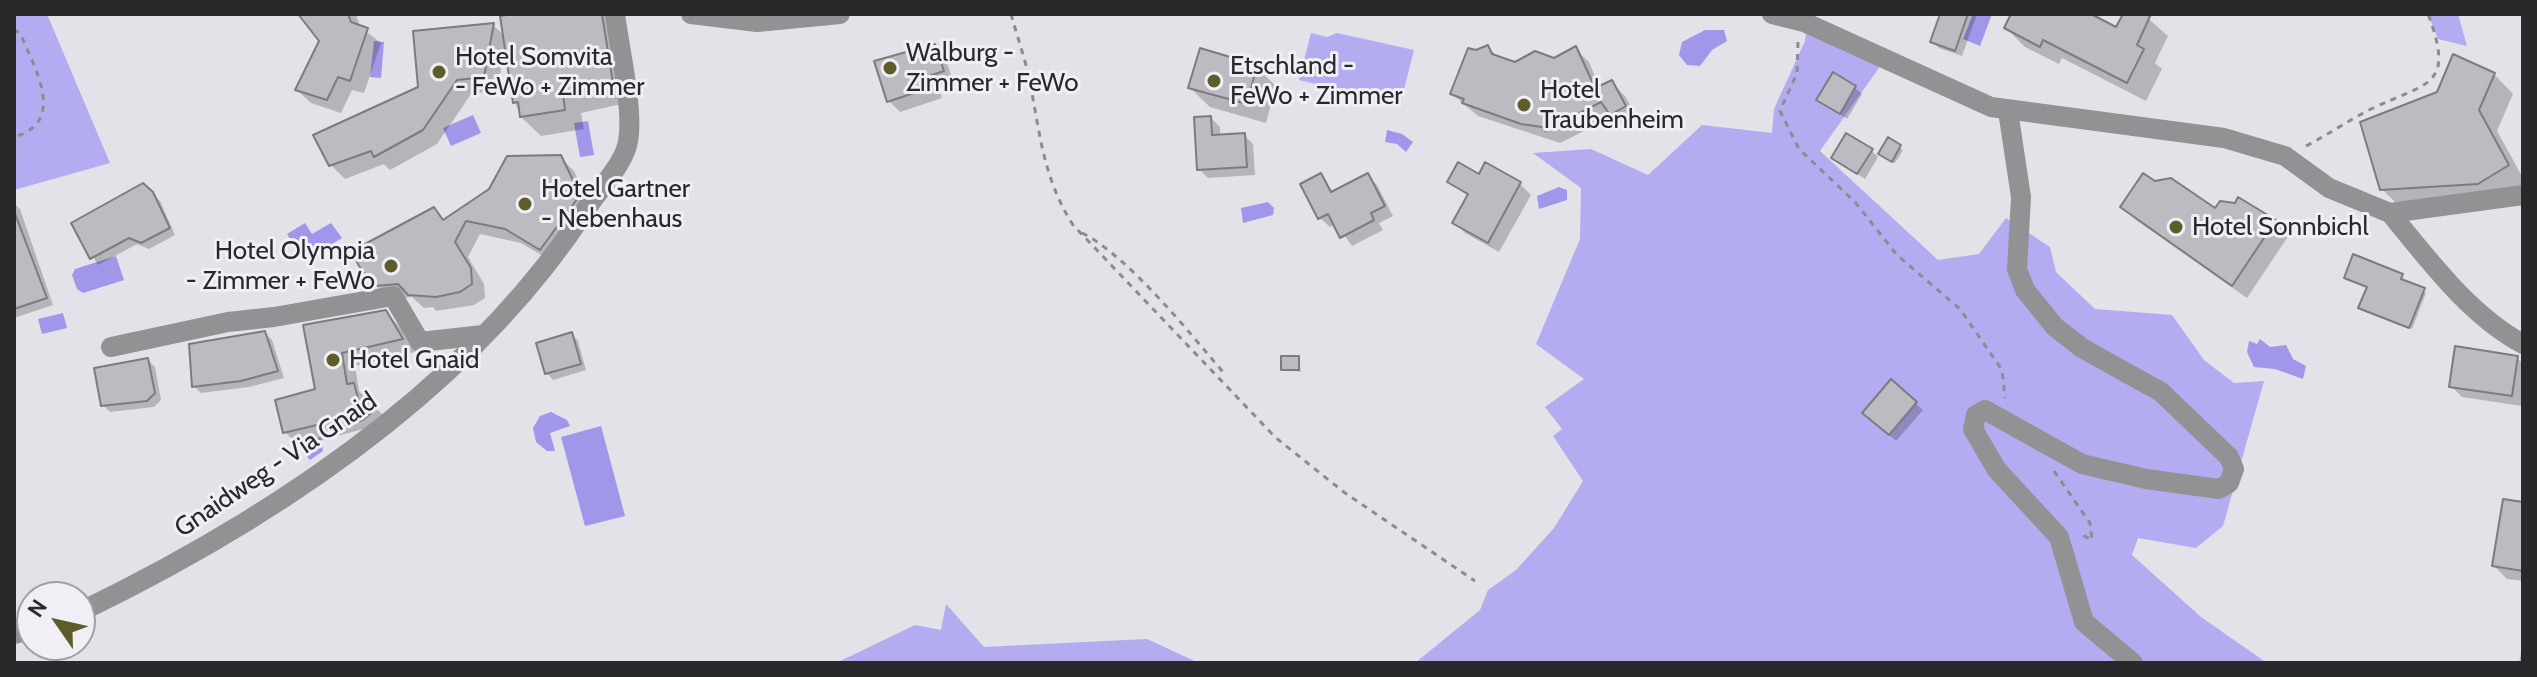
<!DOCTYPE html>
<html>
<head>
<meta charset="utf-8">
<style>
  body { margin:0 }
  #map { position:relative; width:2537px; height:677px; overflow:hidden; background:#e2e2e8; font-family:Cabin,sans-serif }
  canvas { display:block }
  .frame { position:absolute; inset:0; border:16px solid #29292b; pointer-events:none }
  .north { position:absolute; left:16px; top:581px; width:80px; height:80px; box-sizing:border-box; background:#f0eff5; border:2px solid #a0a0a4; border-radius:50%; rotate:304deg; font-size:22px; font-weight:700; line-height:32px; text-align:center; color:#29292b }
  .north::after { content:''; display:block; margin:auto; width:28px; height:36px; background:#5e5d2a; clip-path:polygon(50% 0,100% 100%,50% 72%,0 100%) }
</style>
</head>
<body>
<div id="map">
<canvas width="2537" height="677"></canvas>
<div class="frame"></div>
<div class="north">N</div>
</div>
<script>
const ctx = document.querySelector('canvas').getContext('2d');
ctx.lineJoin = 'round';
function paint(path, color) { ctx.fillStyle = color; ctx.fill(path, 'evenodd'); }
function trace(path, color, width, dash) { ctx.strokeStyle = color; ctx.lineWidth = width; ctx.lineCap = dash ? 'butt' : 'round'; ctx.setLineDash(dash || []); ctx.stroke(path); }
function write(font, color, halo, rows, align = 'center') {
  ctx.font = font + ' Cabin,sans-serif'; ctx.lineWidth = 6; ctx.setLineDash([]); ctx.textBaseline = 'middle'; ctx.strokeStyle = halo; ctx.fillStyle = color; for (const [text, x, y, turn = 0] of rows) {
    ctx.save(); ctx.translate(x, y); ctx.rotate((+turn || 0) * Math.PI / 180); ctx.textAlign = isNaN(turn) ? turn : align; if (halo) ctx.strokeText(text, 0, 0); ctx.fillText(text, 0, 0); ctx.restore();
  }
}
const green = new Path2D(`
  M14 14H47L110 163 14 190Z
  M2428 14H2458L2467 46 2438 39Z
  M1311 33 1327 37 1337 33 1414 50 1400 105 1299 80Z
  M1806 33 1881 65 1820 151 1938 260 1979 254 2006 218 2050 247 2056 272 2095 309 2172 315 2204 360 2234 383 2264 381 2223 526 2196 548 2138 538 2132 555 2201 617 2267 663H1415L1480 610 1488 590 1516 570 1554 528 1583 481 1553 436 1562 429 1545 407 1584 379 1536 344 1580 239 1581 188 1533 153 1591 149 1648 175 1702 125 1772 133 1774 109 1805 41Z
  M946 604 984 647 1147 639 1199 663H836L915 625 941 630Z`);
const water = new Path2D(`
  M1973 14H1992L1980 46 1963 39Z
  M1705 30H1724L1727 41 1712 50 1700 66 1687 65 1679 55 1682 42Z
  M374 41 384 42 381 78 370 77Z
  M473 115 481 133 451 146 443 128Z
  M588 121 594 155 580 157 574 123Z
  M1387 130 1402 134 1413 142 1406 152 1397 144 1385 142Z
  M1559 187 1567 190V200L1539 209 1537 196Z
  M1268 202 1274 208 1273 215 1243 223 1241 208Z
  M305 223 312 234 331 223 342 238 319 252 322 256 312 262 305 254 300 255 287 234Z
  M116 256 124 280 83 293 77 289 72 275 75 269Z
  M63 313 67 328 42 334 38 319Z
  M2260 339 2270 347 2286 345 2293 359 2306 366 2303 379 2275 369 2254 367 2247 352 2249 341 2257 344Z
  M551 412 567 420 570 426 550 433 555 451H547L536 442 533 428 540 416Z
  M601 426 625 516 585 526 561 437Z
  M321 437 323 451 310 460 301 449 307 440Z`);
const shadow = new Path2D(`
  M303 14H356L360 27 381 43 364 93 352 90 341 113 311 103 297 90 321 41Z
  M527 14H613L631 102 581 113 584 129 541 136 521 117 515 102 506 44 497 90 471 94 437 144 390 170 384 164 345 179 331 165 493 25 506 37Z
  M1942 14H1977L1962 56 1939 48 1932 41Z
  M2014 14H2086L2117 30 2125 14H2143L2168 36 2155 63 2162 69 2146 101 2062 58 2059 64 2025 47 2006 28Z
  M934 46 945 57 953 81 938 86 942 98 900 112 889 101Z
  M1488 47 1499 58 1515 65 1554 60 1575 49 1589 62 1600 88 1611 82 1625 96 1638 120 1625 127 1614 116 1560 143 1478 116 1452 94 1476 52Z
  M1256 67 1276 86 1266 123 1210 107 1190 88Z
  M2494 74 2513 94 2497 131 2523 178V188L2402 209 2382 189Z
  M1855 88 1862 94 1847 119 1819 100Z
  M1211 118 1220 127V136L1244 135 1253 144 1255 175 1208 178 1199 169Z
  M1888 140 1903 150 1895 163 1883 156Z
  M1871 150 1878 157 1865 179 1834 158Z
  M560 157 574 171 593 210 555 263 521 243 480 234 468 257 484 284 485 298 474 305 436 311 433 307 424 308 412 297 390 299 376 285 434 209 445 221Z
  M1486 165 1520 184 1531 195 1499 252 1465 233 1455 223 1469 197 1449 182 1480 176Z
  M1320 176 1334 193 1368 176 1377 185 1393 216 1379 223 1383 230 1352 246 1336 224 1330 227 1320 218Z
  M143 185 160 201 175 235 149 249 137 244 98 265 74 224Z
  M14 203 20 209 53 305 14 318Z
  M2123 207 2216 210 2275 221 2289 235 2247 298 2136 220Z
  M2402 276 2404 282 2426 293 2412 329 2363 311 2361 308 2368 288 2346 278Z
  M386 313 400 327 415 352 355 366 359 391 368 400 370 409H377L390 422 299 446 285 432 317 391 306 327Z
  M265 333 272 340 284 378 249 387 201 393 194 386Z
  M572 334 578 341 586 370 553 380 547 373Z
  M1298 358 1301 372 1283 369Z
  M2517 358 2523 363 2522 406 2462 397 2451 386Z
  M148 360 155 367 161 400 154 407 110 412 103 405Z
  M1891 382 1923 410 1896 441 1872 419Z
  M2523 504V581L2507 579 2494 566Z
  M2523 642V663H2519Z`);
const building = new Path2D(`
  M298 14H348L351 22 368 28 350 81 338 77 327 100 295 90 319 41Z
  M513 14H602L613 83 563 94 565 110 520 117 518 102 513 103 500 16Z
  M1940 14H1968L1955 51 1930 42Z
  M2011 14H2091L2116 27 2123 14H2151L2137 45 2144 49 2127 83 2043 40 2040 47 2004 28Z
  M494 23 484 77 457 80 423 130 374 157 371 151 329 166 313 135 418 87 413 31Z
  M935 44 944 71 929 76 932 87 887 102 874 61Z
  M1488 45 1492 54 1515 62 1535 51 1554 58 1576 46 1595 88 1612 80 1626 106 1610 115 1601 102 1545 131 1542 127 1521 124 1462 103 1464 99 1450 94 1468 48 1476 50Z
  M1200 48 1257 65 1247 104 1188 88Z
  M2453 54 2495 73 2479 110 2509 165 2478 184 2380 190 2360 122 2437 92Z
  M1833 72 1856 86 1840 114 1816 100Z
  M1211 116 1212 135 1245 133 1247 167 1197 170 1194 117Z
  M1846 133 1873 149 1857 174 1831 158Z
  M1888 137 1901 145 1892 162 1878 154Z
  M561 155 580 195 540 250 505 229 466 221 455 242 471 268 472 284 460 292 436 297 408 295 398 284 375 286 359 266 352 251 434 207 443 220 489 189 507 156Z
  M1458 162 1479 174 1485 162 1521 182 1488 243 1452 223 1468 194 1447 182Z
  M1321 173 1331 192 1368 173 1385 206 1371 213 1374 220 1340 238 1328 214 1318 219 1300 184Z
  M2143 173 2155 181 2171 178 2215 208 2220 201 2235 203 2238 197 2276 220 2232 286 2120 207Z
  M143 183 153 192 170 228 141 243 129 238 90 259 71 223Z
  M14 211 47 298 14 309Z
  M2353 254 2403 274 2401 279 2425 288 2409 328 2358 308 2367 287 2344 278Z
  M386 310 403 339 342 353 347 384 354 383 360 406 378 407 363 420 352 423 347 418 283 433 275 400 315 389 303 325Z
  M265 331 278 371 241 381 192 387 189 344Z
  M572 332 581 364 545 374 536 343Z
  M2455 346 2518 356 2512 396 2449 387Z
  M1281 356H1299V370H1281Z
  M148 358 155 393 147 401 101 406 94 368Z
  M1891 379 1917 402 1889 435 1862 413Z
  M2503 499 2523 502V571L2492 566Z`);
const path = new Path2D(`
  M1011 14C1016 32 1022 50 1027 69 1040 126 1040 173 1073 225L1275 437 1345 493 1475 581
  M14 29 21 35C35 69 67 122 14 137
  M1798 42 1797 73 1780 111 1799 149 1855 202 1897 255 1960 309 2002 370 2005 398
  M2306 146C2329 134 2349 120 2371 109 2427 82 2456 88 2428 14
  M1082 233C1127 255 1189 332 1223 372
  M2054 471 2090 523 2092 540 2078 533`);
const minor = new Path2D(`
  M691 14 757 22 840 14
  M1772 14 1804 22 1991 107 2224 138 2285 156 2329 188 2390 213 2523 195
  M2008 111 2021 197 2017 269 2025 290 2055 327 2082 348 2161 392 2229 457 2234 469 2229 483 2219 489 2146 479 2082 464 1985 410 1976 415 1973 429 1997 470 2059 537 2084 622 2133 663
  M2390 213C2428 259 2469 315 2523 344
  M111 347 228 322 274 317 393 296 420 342 483 335
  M80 612C272 519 469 390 587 208 599 189 625 163 628 141 634 110 619 47 615 14
  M14 634 32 629`);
const markers = [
  [890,68,8,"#5e5d2a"],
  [439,72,8,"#5e5d2a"],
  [1214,81,8,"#5e5d2a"],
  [1524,105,8,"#5e5d2a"],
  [525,204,8,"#5e5d2a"],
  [2176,227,8,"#5e5d2a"],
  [391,266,8,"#5e5d2a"],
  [333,360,8,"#5e5d2a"]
];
const poiNames = [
  ["Walburg -",906,53],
  ["Zimmer + FeWo",906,83],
  ["Hotel Somvita",455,57],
  ["- FeWo + Zimmer",455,87],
  ["Etschland -",1230,66],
  ["FeWo + Zimmer",1230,96],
  ["Hotel",1540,90],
  ["Traubenheim",1540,120],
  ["Hotel Gartner",541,189],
  ["- Nebenhaus",541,219],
  ["Hotel Sonnbichl",2192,227],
  ["Hotel Olympia",375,251,"right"],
  ["- Zimmer + FeWo",375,281,"right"],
  ["Hotel Gnaid",349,360]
];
const streetNames = [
  ["Gnaidweg - Via Gnaid",276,465,-34]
];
paint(green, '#b3acf0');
paint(water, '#a197ea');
paint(shadow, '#0003');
paint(building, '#bcbbc1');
trace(building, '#7b7b81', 2);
trace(path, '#8c8c90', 3, [6, 6]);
trace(minor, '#929294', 20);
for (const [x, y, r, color] of markers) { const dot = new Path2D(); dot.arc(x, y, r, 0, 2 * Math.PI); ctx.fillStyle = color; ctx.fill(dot); trace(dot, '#f0eff5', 3); }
write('26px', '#29292b', '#f0eff5', poiNames, 'left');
write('26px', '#29292b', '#f0eff5', streetNames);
</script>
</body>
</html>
